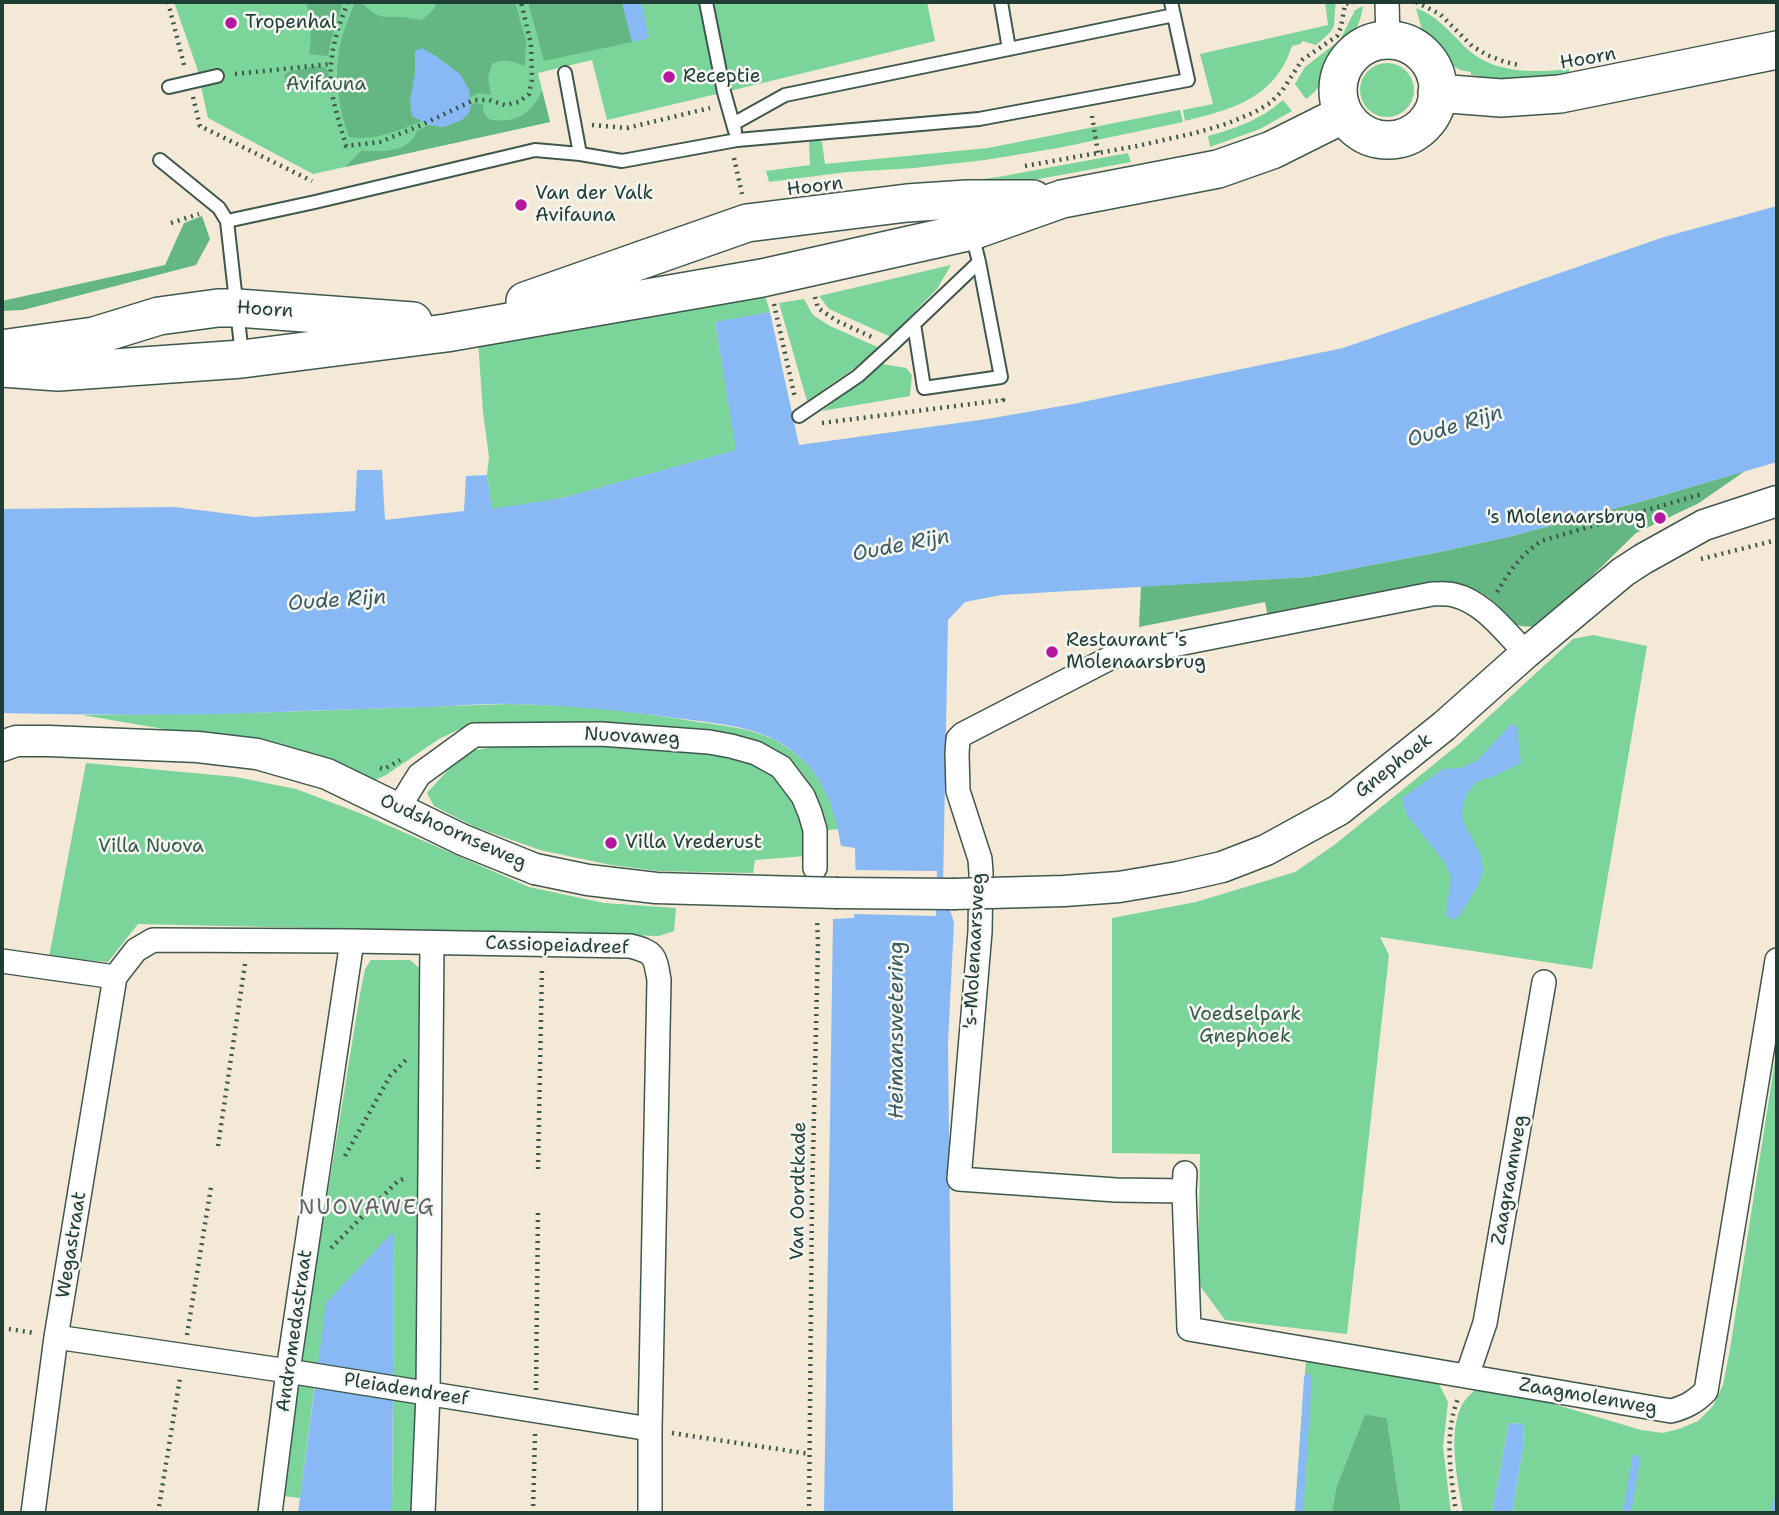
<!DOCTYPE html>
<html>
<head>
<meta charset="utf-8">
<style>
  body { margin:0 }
  #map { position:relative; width:1779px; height:1515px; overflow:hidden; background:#f3e9d6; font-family:"Shantell Sans",sans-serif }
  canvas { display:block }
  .frame { position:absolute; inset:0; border:4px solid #1f3d34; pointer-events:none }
</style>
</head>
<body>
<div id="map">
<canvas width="1779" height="1515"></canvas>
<div class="frame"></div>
</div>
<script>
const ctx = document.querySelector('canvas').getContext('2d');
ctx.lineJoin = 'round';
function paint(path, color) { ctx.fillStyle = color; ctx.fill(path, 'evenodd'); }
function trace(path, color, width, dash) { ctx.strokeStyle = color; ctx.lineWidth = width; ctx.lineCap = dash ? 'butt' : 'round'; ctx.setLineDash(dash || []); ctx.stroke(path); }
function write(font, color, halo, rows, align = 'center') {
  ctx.font = font + ' "Shantell Sans",sans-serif'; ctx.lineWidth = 5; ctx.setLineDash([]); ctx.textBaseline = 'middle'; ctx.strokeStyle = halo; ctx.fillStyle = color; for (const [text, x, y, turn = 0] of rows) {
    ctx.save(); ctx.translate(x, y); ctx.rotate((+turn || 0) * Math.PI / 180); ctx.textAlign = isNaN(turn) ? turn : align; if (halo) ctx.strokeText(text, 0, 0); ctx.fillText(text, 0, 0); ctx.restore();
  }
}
const green = new Path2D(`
  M174 2H927L935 41 742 88 607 120 592 60 538 73 550 122 313 174 208 118 197 68Z
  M1325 2H1336C1332 30 1340 25 1316 45L1303 41 1300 44 1292 46C1289 55 1285 64 1280 71 1259 103 1221 112 1185 121L1183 110 1213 104 1200 54 1328 25Z
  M1363 6C1358 39 1346 34 1332 58 1322 77 1325 85 1306 99L1295 84 1305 67 1340 40 1355 10Z
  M1416 8C1436 15 1449 31 1464 46 1492 74 1532 73 1569 69L1570 79 1525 83 1471 75V72L1460 70 1446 61 1422 30Z
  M1360 90a27 27 0 1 1 54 0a27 27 0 1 1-54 0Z
  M1283 100 1292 111 1260 129 1210 147 1208 136C1237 128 1260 120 1283 100Z
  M1180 110 1183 122 1058 148 985 160 914 168 847 172 769 182 766 171 810 165 809 142 815 139 822 142 825 164 988 148Z
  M1128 153 1131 162 1012 184 760 213 758 203 838 192 938 185 998 177Z
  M951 265 937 289 921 305 891 337 829 309 819 296Z
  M764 293 770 312 715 323 737 450 562 498 492 510 487 475 489 457 483 412 478 341Z
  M804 299 813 315 830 326 882 349 807 401 779 303Z
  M882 364 906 368 912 375 910 396 822 411Z
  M1593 635 1647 646 1592 969 1380 937 1389 955 1347 1334 1225 1320 1198 1283 1200 1154 1112 1153V918L1196 902 1295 872 1333 846 1459 744 1573 639Z
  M509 704C534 705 560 705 585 707 621 710 656 715 692 721 718 725 746 727 770 738 805 753 834 791 838 829L822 831 786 762 513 725 464 727 439 739 386 775 369 783 193 734 82 715 249 713Z
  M511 740 729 752 775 773 806 820V856L755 860 753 873 658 871 611 865 540 850 475 827 434 806 427 793 450 768 474 750 510 745Z
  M86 763 236 777 296 789 362 814 529 887 604 903 676 908 674 931 659 936 138 924 108 962 49 957Z
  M371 960H410L419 968 424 999 418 1383 393 1379 394 1232 317 1369 300 1365 360 994 365 969Z
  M1776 1054 1777 1513H1512L1523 1448 1524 1424 1509 1423 1492 1513H1463C1458 1484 1447 1432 1462 1405 1465 1399 1472 1393 1477 1388L1527 1396 1641 1430 1663 1433 1679 1429 1698 1421 1713 1406 1723 1385 1730 1349Z
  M1306 1359 1438 1382 1448 1402 1443 1447 1451 1513H1401L1387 1418 1365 1414 1336 1488 1332 1513H1295Z
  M296 1381 315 1383 300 1498 283 1496Z
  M393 1399 417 1403 415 1513H392Z`);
const forest = new Path2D(`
  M307 2H343L331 41 328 56 309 54 311 40Z
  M355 2C367 3 369 13 380 16 386 18 391 16 398 17 406 17 414 19 422 20L435 8 436 2H515L526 41 525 63 524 66C512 60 504 58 492 64L488 77 491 95 478 93 470 98C468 82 449 66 436 56L415 58C416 78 410 96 412 116L422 121C398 131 375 141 349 137 339 109 334 78 339 50 342 34 349 18 355 2Z
  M528 2H622L632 42 544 61Z
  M316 66 324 67 329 72C328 91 290 95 284 76L288 72Z
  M542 91 550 122 345 167 361 151H387L403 147 413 139 417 131 429 125 444 127 469 113 471 105 475 103 483 104V111L488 119C513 125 532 114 542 91Z
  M202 216 210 239 196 265 23 310 2 311V301L165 265 184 223Z
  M1745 471 1699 503 1636 533 1542 625C1501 633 1509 608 1482 593 1465 584 1446 583 1427 583L1268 617 1265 602 1139 627 1141 586 1309 577 1434 553 1508 537 1650 499Z
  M1365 1414 1387 1418 1401 1513H1332L1336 1488Z`);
const water = new Path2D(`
  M622 2H641L649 38 632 42Z
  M422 48 436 56 461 75 469 90 471 105 469 113 462 120 444 127 429 125 412 116 410 100 415 73V51Z
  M1777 206V462L1650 499 1508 537 1434 553 1309 577 1001 595 965 602 948 620 943 887 954 923 948 1042 953 1513H824L833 919 854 918 856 889 855 848 841 846C834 800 817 761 773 739 744 724 702 722 669 717 617 710 564 705 511 704 485 703 458 706 431 707 380 708 329 710 278 712 186 716 94 715 2 713V509L175 507 254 517 355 511 357 470H382L385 520 464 511 466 476 487 475 492 509 562 498 736 450 715 322 770 312 799 445 987 419 1073 404 1343 348 1664 237Z
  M1511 724 1517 727 1521 763 1494 776 1476 782 1466 795 1462 811 1463 821 1481 856 1483 872 1478 885 1461 914 1454 920 1446 916 1451 876 1445 863 1406 814 1402 798 1443 769 1460 768 1477 761Z
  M394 1231 392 1513H298L326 1303Z
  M1509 1423 1524 1424 1523 1448 1512 1513H1492Z`);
const pier = new Path2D(`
  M854 870 937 871 936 916 854 914Z`);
const stream = new Path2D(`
  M1299 1513 1308 1378
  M1627 1513 1636 1459
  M1775 1513 1777 1502`);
const path = new Path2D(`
  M168 2 184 65
  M348 2C336 31 327 61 332 93 335 110 341 128 346 146L380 142 419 126 474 100H489L505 105 519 102 529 94 532 79 531 44 521 2
  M1416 2 1440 14 1472 46 1487 55 1505 62 1519 65
  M235 74 331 64
  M193 97 200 126 312 181
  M1092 116 1098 153
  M592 125 627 128 710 108
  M734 158 742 194
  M1025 166 1137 146 1195 133 1226 124 1255 112 1270 103 1282 91 1302 60 1337 36 1341 27 1345 4 1354 2
  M171 223 199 214
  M815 297 818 308 837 321 874 338
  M774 304 795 398
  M822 423 1003 400 1002 395
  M1701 559 1777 540
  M1497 592C1511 569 1519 557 1541 541L1702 494
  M380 768 384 769 400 760
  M218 1146 245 964
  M345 1156 390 1076 408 1058
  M538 1169 542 967
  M331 1248 398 1181 406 1178
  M2 1328 35 1333
  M187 1335 211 1187
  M536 1390 538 1208
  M672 1433 810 1454
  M158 1513 180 1378
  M533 1513 535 1434
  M809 1513 812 1199 818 943 817 919
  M1456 1513C1451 1474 1443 1434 1459 1396`);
const service = new Path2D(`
  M706 2 724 92 735 131
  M1001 2 1009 49
  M565 73 580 154
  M169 87 217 76
  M733 124 785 95 1174 15
  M160 160 219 208 227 221
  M914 324 924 388 1001 377 979 262
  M242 355 227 221 315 202 535 150 580 154 622 161 737 140 979 119 1188 80 1171 2
  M799 416 858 376 893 344 979 262 972 234`);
const minor = new Path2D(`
  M1387 2 1388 40
  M398 809 419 775 474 735 601 734 709 742 731 746 756 753 781 767 803 796 810 813 815 830V868
  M2 961 115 977 136 950 153 940 352 941 630 946C655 952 655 956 659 980L650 1429V1513
  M1185 1173 1184 1191 1189 1329 1671 1411C1686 1407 1695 1402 1706 1391L1777 960
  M1184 1191 1116 1190 959 1179 980 932 981 873 980 859 958 791 957 754 958 739 963 734 1112 657 1432 594C1439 594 1447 593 1454 595 1484 602 1505 632 1526 653
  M56 1337 288 1371 650 1429
  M1467 1376 1485 1323 1544 982
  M33 1513 56 1337 115 977
  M270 1513 288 1371 352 941
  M423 1513 428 1394 432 943`);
const tertiary = new Path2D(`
  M1444 726 1526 653 1623 572 1643 559 1704 525 1777 501
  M2 746 16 741H49L198 747 257 754 327 774 463 840 535 869
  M838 893 953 894`);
const primary = new Path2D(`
  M1338 90a50 50 0 1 1 100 0a50 50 0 1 1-100 0Z
  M1437 93 1501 98 1560 94 1777 50
  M525 301 747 223 907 203 967 199H1033
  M2 349 94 336 159 316 218 308H237L413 321
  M2 368 58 372 242 359 446 333 762 278 972 231 1062 199 1218 169 1272 150 1344 114`);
const tertiaryBridge = new Path2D(`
  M535 869 588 880 656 888 838 893
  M953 894 1064 891 1119 887 1178 877 1222 867 1266 850 1339 810 1444 726`);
const markers = [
  [231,23,7,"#b5179e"],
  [669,77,7,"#b5179e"],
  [521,205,7,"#b5179e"],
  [1660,518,7,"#b5179e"],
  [1052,652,7,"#b5179e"],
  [611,843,7,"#b5179e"]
];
const poiNames = [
  ["Tropenhal",245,23],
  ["Receptie",683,77],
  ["Van der Valk",535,194],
  ["Avifauna",535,216],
  ["'s Molenaarsbrug",1646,518,"right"],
  ["Restaurant 's",1066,641],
  ["Molenaarsbrug",1066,663],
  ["Villa Vrederust",625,843]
];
const streetNames = [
  ["Hoorn",1588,59,-10],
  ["Hoorn",815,187,-7],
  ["Hoorn",265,310,4],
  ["Nuovaweg",632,737,3],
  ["Gnephoek",1394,766,-38],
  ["Oudshoornseweg",453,832,24],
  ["Cassiopeiadreef",557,946,2],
  ["'s-Molenaarsweg",975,951,-87],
  ["Zaagraamweg",1510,1180,-80],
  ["Van Oordtkade",799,1191,-89],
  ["Wegastraat",72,1245,-81],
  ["Andromedastraat",295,1331,-82],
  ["Pleiadendreef",406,1390,9],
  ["Zaagmolenweg",1588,1397,10]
];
const parkNames = [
  ["Avifauna",326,85],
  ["Villa Nuova",151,847],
  ["Voedselpark",1245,1015],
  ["Gnephoek",1245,1037]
];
const waterNames = [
  ["Oude Rijn",1455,427,-17],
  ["Oude Rijn",901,546,-11],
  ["Oude Rijn",337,601,-4],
  ["Heimanswetering",898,1030,-90]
];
const neighbourhoodNames = [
  ["NUOVAWEG",367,1209]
];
paint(green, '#7bd49a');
paint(forest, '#64b682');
paint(water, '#88b9f4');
paint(pier, '#f3e9d6');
trace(stream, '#88b9f4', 8);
trace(service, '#3f574c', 16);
trace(minor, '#3f574c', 26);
trace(tertiary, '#3f574c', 33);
trace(primary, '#3f574c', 40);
trace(path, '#3f574c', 4.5, [2, 5]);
trace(service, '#fff', 12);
trace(minor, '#fff', 23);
trace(tertiary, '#fff', 30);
trace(primary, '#fff', 37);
trace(tertiaryBridge, '#3f574c', 33, []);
trace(tertiaryBridge, '#fff', 30);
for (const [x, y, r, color] of markers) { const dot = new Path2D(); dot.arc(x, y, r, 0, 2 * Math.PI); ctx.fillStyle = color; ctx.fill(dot); trace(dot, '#f6f6f2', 2.5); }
write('19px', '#1f3d34', '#f6f6f2', poiNames, 'left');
write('19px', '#1f3d34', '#f6f6f2', streetNames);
write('19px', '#315b48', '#f6f6f2', parkNames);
write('italic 21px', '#395c64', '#f6f6f2', waterNames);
ctx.letterSpacing = '2px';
write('21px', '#606467', '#f6f6f2', neighbourhoodNames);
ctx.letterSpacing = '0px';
</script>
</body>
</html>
